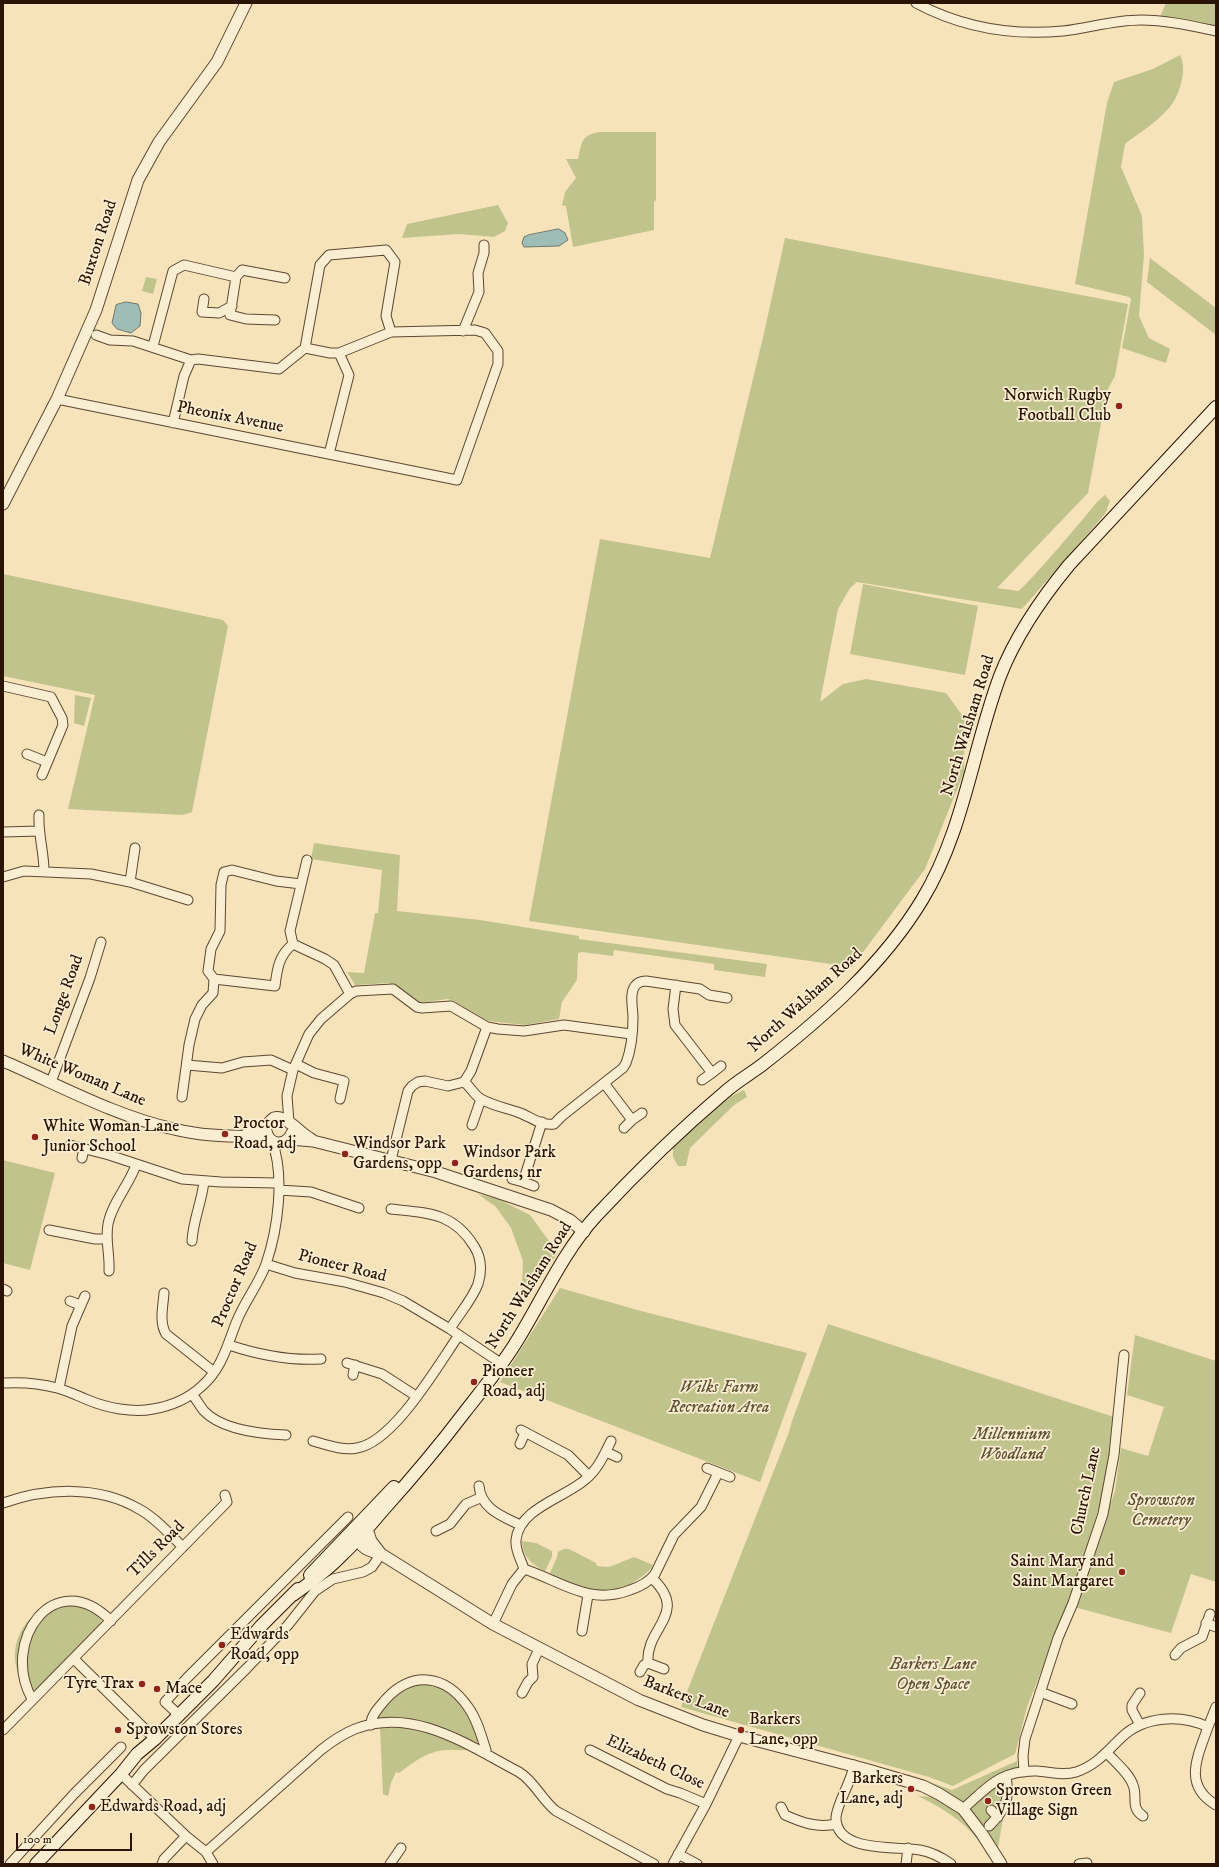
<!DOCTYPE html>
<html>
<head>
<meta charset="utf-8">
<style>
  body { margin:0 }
  #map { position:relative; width:1219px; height:1867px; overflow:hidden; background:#f6e3ba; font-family:"IM FELL DW Pica",serif }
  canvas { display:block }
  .frame { position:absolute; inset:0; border:4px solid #2a1302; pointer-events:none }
  .scale { position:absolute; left:16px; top:1833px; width:116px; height:18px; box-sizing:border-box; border:2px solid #2a1302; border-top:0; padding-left:5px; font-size:12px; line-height:14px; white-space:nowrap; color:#2a1302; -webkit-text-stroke:3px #f9edd2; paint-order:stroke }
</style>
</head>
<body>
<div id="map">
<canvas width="1219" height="1867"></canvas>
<div class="frame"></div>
<div class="scale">100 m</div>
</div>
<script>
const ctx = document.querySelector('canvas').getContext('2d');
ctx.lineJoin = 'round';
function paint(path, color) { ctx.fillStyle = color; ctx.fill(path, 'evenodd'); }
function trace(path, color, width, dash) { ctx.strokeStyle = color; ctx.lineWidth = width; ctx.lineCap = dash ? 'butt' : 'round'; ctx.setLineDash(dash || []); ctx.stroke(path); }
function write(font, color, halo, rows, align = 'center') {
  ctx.font = font + ' "IM FELL DW Pica",serif'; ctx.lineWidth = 3.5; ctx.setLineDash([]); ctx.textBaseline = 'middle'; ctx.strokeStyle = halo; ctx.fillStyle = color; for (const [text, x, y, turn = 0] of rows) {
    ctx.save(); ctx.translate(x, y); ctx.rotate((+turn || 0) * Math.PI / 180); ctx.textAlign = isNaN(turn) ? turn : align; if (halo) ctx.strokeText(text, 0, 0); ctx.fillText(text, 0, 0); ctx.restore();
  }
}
const green = new Path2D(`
  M1166 3 1216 4V28L1192 21 1160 17Z
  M1180 55C1188 69 1179 97 1169 108 1157 122 1139 133 1125 144L1121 167 1142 216 1144 255 1139 316 1149 338 1170 349 1166 363 1122 348 1131 299 1129 297 1075 284 1107 103 1114 82 1153 69Z
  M600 132H656V200L654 202V230L573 247 566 206 562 205 565 192 576 178 566 159H578C582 142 581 135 600 132Z
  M498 205 508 223 505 231 494 237 459 234 402 238 407 224Z
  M785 238 1128 304 1115 376 1107 391 1088 493 997 588 1018 591 1022 588C1048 561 1073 531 1097 502L1105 495 1110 501 1105 514 1022 609 857 582 850 588 838 609 820 702 843 684 866 679 946 693 965 719 964 772 925 869 852 967 529 921 600 539 710 558 764 333Z
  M1150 258 1216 308V335L1147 282Z
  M146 277 157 279 153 294 142 291Z
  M3 574 223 620 228 626 192 812 183 815 68 809 95 695 3 676Z
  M863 584 978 606 965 675 850 654Z
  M75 695 91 698 84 726 74 723Z
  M314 843 400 855 397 911 480 920 579 936V939L767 964 765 977 714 970V964L614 950 613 956 582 952 578 953 577 980 562 1002 559 1019 525 1025 488 1021 452 1000 447 999 421 1003 389 983 355 985 347 972 364 973 375 913H378L382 870 311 859Z
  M744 1090 747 1097 734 1105 690 1148 686 1166H678L673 1157V1148C695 1127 716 1102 744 1090Z
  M3 1160 55 1173 30 1270 3 1263Z
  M478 1194 498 1199 530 1215 558 1253 527 1296 515 1308 522 1286 523 1261 511 1228 496 1207Z
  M560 1288 641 1311 807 1353 760 1482 500 1382Z
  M828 1324 1114 1417 1106 1480 1101 1501 1074 1589 1027 1707 1015 1754 953 1786 929 1777 681 1707 789 1432 792 1421Z
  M1135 1335 1216 1361V1582L1191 1574 1171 1633 1074 1607 1115 1491 1121 1448 1148 1456 1164 1407 1127 1395Z
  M522 1541 536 1543 552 1551V1557L545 1571C532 1564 523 1558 522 1541Z
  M564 1549H569L596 1563 597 1566 609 1567 634 1557 653 1565C649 1572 642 1577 635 1581 603 1601 580 1586 550 1573L557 1557 558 1552Z
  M81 1605C92 1610 103 1613 101 1626L40 1688 31 1690C28 1686 23 1683 21 1678 6 1654 20 1617 47 1608 57 1604 71 1606 81 1605Z
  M419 1681 446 1688 468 1709 479 1739 476 1744C453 1734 432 1721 406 1720 397 1719 386 1722 378 1717 381 1698 404 1689 419 1681Z
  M380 1728H403L432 1731 468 1749C461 1752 454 1749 447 1750 427 1751 414 1762 399 1773L396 1772 391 1783 388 1796 383 1794Z
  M1017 1761 1018 1770 1003 1774C1005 1786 1007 1802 998 1812L989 1805 985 1808 993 1817 991 1829 1003 1818 998 1848 987 1855C973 1826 946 1810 918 1796L933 1797 907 1774 952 1790Z`);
const water = new Path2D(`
  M559 229 565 233 568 240 559 246 524 247 522 243 524 237 528 235Z
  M126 302 138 304 141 313 140 326 131 333 117 329 112 323 116 305Z`);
const minor = new Path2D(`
  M916 3C961 27 1011 36 1063 31 1089 28 1114 20 1141 20 1166 20 1192 26 1216 31
  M204 299 202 312 219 313 232 306
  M275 320 246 319 230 315 236 277 242 270 285 278
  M463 331 479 292 478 273 484 253V245
  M96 335 110 340 133 341 191 360
  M153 346 173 271 184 265 236 277
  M305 348 320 265 329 255 386 250 395 262 386 316 391 332
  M57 399 457 480 498 364V351L485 333 475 330 391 332 339 353H330L305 348 279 369 198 359 191 360
  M173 423 184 376 191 360
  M329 454 349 375 339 353
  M3 686 51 697 62 718 63 725 42 775
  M27 754 47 762
  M39 815C38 834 44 852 44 871
  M3 832 39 831
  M307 860 290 931 293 944 325 959 334 965 350 994
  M3 877 24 871 91 874 130 882 188 900
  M130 882 135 848
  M293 944C279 955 277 969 275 986L214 979 208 971 211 949 220 931 221 885 224 872 232 870 276 881 301 884
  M676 985 673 1009 675 1025 712 1073 721 1066
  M296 1064 314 1073 344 1081 340 1099
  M187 1065 222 1068 243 1062 271 1060 293 1070
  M702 1080 712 1073
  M51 1082 90 978 101 942
  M464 1082C471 1087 474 1095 481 1099 493 1106 507 1108 520 1113 531 1117 541 1126 554 1124L562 1116 623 1068 626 1063C631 1050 633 1030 633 1017 633 1008 629 994 635 986 638 982 641 981 646 981L700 989 709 995 727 998
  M604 1083 632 1120 642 1113
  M182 1097 189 1045 195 1019 202 1005 213 993 214 979
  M289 1122 287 1096 293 1070 309 1034 321 1019 350 994 356 991 393 989 417 1007 422 1008 451 1006 487 1027 498 1029 524 1031 564 1025 631 1034
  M472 1125 481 1099
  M624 1128 632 1120
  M70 1145 109 1155 182 1179 221 1182 279 1183
  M82 1158 84 1149
  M391 1160 408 1091 412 1086 418 1082 425 1081 448 1086 464 1082 471 1071 487 1027
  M512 1179 523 1182
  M534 1186 523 1182 542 1122
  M279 1190 311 1192 359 1208
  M391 1209C427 1213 453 1212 474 1246 481 1257 482 1271 478 1284 472 1300 459 1314 450 1329
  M49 1230 95 1239H107
  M192 1241C193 1220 202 1202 204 1181
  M266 1264 295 1273 345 1282 384 1293 403 1301 450 1329 502 1364
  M109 1271C110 1255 105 1240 108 1224 112 1203 129 1185 136 1165
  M3 1289 7 1291
  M164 1293C163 1307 159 1322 166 1334L214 1372
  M70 1301 80 1305
  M229 1345C259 1355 289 1361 321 1359
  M347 1363 382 1374 416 1396
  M353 1375 355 1365
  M3 1383C21 1382 39 1383 57 1388 68 1391 78 1396 88 1400 107 1408 133 1413 153 1409 171 1406 188 1399 202 1386 222 1368 227 1346 236 1323 244 1302 259 1284 266 1264 278 1229 285 1176 272 1141
  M59 1388 72 1326 85 1296
  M192 1394C196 1399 200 1406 204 1411 222 1430 262 1434 286 1435
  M521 1430 568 1455 589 1476
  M313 1441C327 1445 343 1451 357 1448 394 1442 438 1365 459 1335
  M520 1444 525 1433
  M606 1452 617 1457
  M707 1468 730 1477
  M479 1486C481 1509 502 1516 520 1525
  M3 1503C46 1488 98 1485 139 1509 156 1518 169 1534 183 1547
  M436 1531 450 1524 466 1504 480 1498
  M524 1569C561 1581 589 1606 630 1590 639 1587 649 1582 655 1574L674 1535 701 1507 718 1473
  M1206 1623 1216 1627
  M493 1624 512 1584 524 1569C521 1559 515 1551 516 1540 519 1508 565 1498 586 1479 598 1469 604 1455 611 1441
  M582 1631 588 1595
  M1175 1655 1181 1648 1202 1637 1210 1614
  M74 1659 155 1739
  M648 1663 664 1669
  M640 1672 644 1665 648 1663C645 1627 690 1614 652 1578
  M1040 1692 1072 1704
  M522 1693 528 1682 533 1677 532 1664 539 1649
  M1140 1693 1132 1705V1710L1140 1725
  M32 1699C0 1642 54 1564 111 1621
  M179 1715 165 1702 187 1678 348 1517
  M371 1725C370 1716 380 1706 386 1699 413 1670 446 1675 468 1707 477 1719 481 1735 486 1750L484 1753
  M1208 1727 1216 1707
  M3 1730 227 1502 225 1495
  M590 1750 667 1789 680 1793 706 1804
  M1107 1753C1116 1763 1129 1773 1133 1785 1138 1797 1130 1808 1143 1816
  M854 1765C852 1781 836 1805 836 1818 836 1853 897 1846 920 1850 932 1852 941 1857 951 1864
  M1024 1772 1023 1756 1025 1739 1058 1638 1073 1603 1103 1514 1114 1455 1124 1355
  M121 1774 186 1836 206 1852 213 1864
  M132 1785 144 1770 247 1668 288 1625 315 1591 333 1579 363 1572 372 1567 381 1554
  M781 1807 785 1815C803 1823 817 1828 837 1824
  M963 1809C988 1787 1000 1770 1037 1771 1050 1772 1063 1776 1076 1772 1097 1765 1107 1751 1122 1737 1144 1716 1181 1714 1208 1727 1198 1756 1182 1785 1216 1805
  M991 1810 998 1817
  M989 1826C1006 1809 1010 1800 1006 1776
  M206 1852 321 1750C331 1742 343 1734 355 1729 414 1706 469 1746 519 1772 535 1782 541 1799 556 1811L654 1864
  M678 1854 697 1864
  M10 1864 74 1794 121 1747
  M162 1864 164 1859 186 1836
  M390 1864 401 1848
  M673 1864 706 1804 739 1736
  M906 1864 908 1848
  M1079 1864 1087 1863`);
const tertiary = new Path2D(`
  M3 504 57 399 96 310 138 180 159 142 217 62 246 3
  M3 1061C57 1084 117 1117 174 1129 205 1137 236 1136 268 1137
  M266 1131C269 1146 286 1147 292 1133
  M247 1134C254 1131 261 1129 267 1125 269 1123 271 1120 274 1118 285 1114 300 1133 311 1139
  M290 1139 313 1141 436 1172 551 1210 570 1220 584 1232
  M381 1554C363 1550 359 1546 355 1528L367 1529 371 1541 381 1554 493 1624 639 1700 703 1725 739 1736 865 1769 923 1786 939 1794 963 1809 982 1834 1001 1864`);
const secondary = new Path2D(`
  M310 1575 394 1487
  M293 1595C311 1582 329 1569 344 1553 359 1539 371 1524 384 1509 412 1478 439 1446 464 1413 482 1390 500 1368 515 1344 542 1301 562 1253 596 1216 637 1172 679 1131 725 1092 736 1082 750 1074 762 1065 822 1018 882 966 922 900 964 831 972 751 1000 676 1016 635 1041 599 1069 565L1216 407
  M36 1864 121 1774 137 1754 155 1739 213 1681 261 1626 298 1589`);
const markers = [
  [1119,406,4,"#8f2418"],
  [225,1134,4,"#8f2418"],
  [35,1137,4,"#8f2418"],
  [345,1154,4,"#8f2418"],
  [455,1163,4,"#8f2418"],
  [474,1382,4,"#8f2418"],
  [1122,1572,4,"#8f2418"],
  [222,1645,4,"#8f2418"],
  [142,1684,4,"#8f2418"],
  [157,1689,4,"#8f2418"],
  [118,1730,4,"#8f2418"],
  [741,1730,4,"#8f2418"],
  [911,1789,4,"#8f2418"],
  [988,1801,4,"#8f2418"],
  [92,1807,4,"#8f2418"]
];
const streetNames = [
  ["Buxton Road",99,243,-72],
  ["Pheonix Avenue",230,418,11],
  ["North Walsham Road",969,726,-73],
  ["Longe Road",65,995,-70],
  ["North Walsham Road",806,1001,-42],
  ["White Woman Lane",82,1076,23],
  ["Pioneer Road",342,1267,14],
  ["Proctor Road",236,1285,-67],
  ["North Walsham Road",530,1286,-58],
  ["Church Lane",1087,1491,-78],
  ["Tills Road",157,1550,-45],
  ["Barkers Lane",686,1698,21],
  ["Elizabeth Close",655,1763,25]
];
const poiNames = [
  ["Norwich Rugby",1111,396,"right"],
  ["Football Club",1111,416,"right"],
  ["Proctor",233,1124],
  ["Road, adj",233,1144],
  ["White Woman Lane",43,1127],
  ["Junior School",43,1147],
  ["Windsor Park",353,1144],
  ["Gardens, opp",353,1164],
  ["Windsor Park",463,1153],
  ["Gardens, nr",463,1173],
  ["Pioneer",482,1372],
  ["Road, adj",482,1392],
  ["Saint Mary and",1114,1562,"right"],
  ["Saint Margaret",1114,1582,"right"],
  ["Edwards",230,1635],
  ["Road, opp",230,1655],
  ["Tyre Trax",134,1684,"right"],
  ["Mace",165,1689],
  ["Barkers",749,1720],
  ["Lane, opp",749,1740],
  ["Sprowston Stores",126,1730],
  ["Barkers",903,1779,"right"],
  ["Lane, adj",903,1799,"right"],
  ["Sprowston Green",996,1791],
  ["Village Sign",996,1811],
  ["Edwards Road, adj",100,1807]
];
const parkNames = [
  ["Wilks Farm",719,1388],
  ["Recreation Area",719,1408],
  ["Millennium",1012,1435],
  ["Woodland",1012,1455],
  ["Sprowston",1161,1501],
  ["Cemetery",1161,1521],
  ["Barkers Lane",933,1665],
  ["Open Space",933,1685]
];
paint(green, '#c1c38d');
paint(water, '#9ebdb6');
trace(water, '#70796e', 1);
trace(minor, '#5d4730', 11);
trace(tertiary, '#5d4730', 13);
trace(secondary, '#2a1302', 14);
trace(minor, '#f9edd2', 9);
trace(tertiary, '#f9edd2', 11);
trace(secondary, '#f9edd2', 12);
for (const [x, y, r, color] of markers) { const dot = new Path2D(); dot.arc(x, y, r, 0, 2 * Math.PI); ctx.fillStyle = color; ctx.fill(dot); trace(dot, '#f9edd2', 1.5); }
write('17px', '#2a1302', '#f9edd2', streetNames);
write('17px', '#2a1302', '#f9edd2', poiNames, 'left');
write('italic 17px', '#5f5133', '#f9edd2', parkNames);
</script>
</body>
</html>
